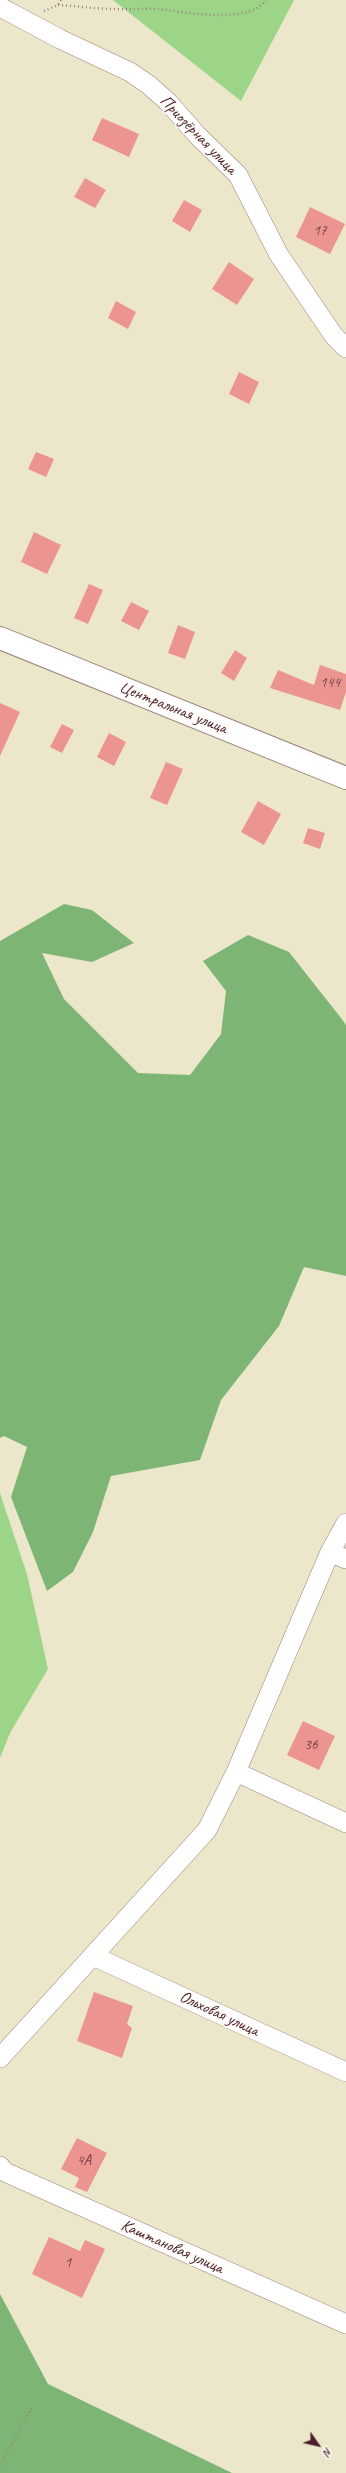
<!DOCTYPE html>
<html>
<head>
<meta charset="utf-8">
<style>
  body { margin:0 }
  #map { position:relative; width:346px; height:2473px; overflow:hidden; background:#ece7cb; font-family:Caveat,sans-serif }
  canvas { display:block }
  .north { position:absolute; left:298px; top:2425px; width:40px; height:40px; -webkit-text-stroke:3px #fdfcf7; paint-order:stroke; rotate:124deg; font-size:11px; font-weight:700; line-height:16px; text-align:center; color:#4a1f2b }
  .north::after { content:''; display:block; margin:auto; width:14px; height:18px; background:#4a1f2b; clip-path:polygon(50% 0,100% 100%,50% 72%,0 100%) }
</style>
</head>
<body>
<div id="map">
<canvas width="346" height="2473"></canvas>
<div class="north">N</div>
</div>
<script>
const ctx = document.querySelector('canvas').getContext('2d');
ctx.lineJoin = 'round';
function paint(path, color) { ctx.fillStyle = color; ctx.fill(path, 'evenodd'); }
function trace(path, color, width, dash) { ctx.strokeStyle = color; ctx.lineWidth = width; ctx.lineCap = dash ? 'butt' : 'round'; ctx.setLineDash(dash || []); ctx.stroke(path); }
function write(font, color, halo, rows, align = 'center') {
  ctx.font = font + ' Caveat,sans-serif'; ctx.lineWidth = 3.5; ctx.setLineDash([]); ctx.textBaseline = 'middle'; ctx.strokeStyle = halo; ctx.fillStyle = color; for (const [text, x, y, turn = 0] of rows) {
    ctx.save(); ctx.translate(x, y); ctx.rotate((+turn || 0) * Math.PI / 180); ctx.textAlign = isNaN(turn) ? turn : align; if (halo) ctx.strokeText(text, 0, 0); ctx.fillText(text, 0, 0); ctx.restore();
  }
}
const green = new Path2D(`
  M113 0H294L241 101Z
  M0 1493 27 1574 48 1669 10 1733 0 1758Z`);
const forest = new Path2D(`
  M64 904 92 910 134 943 92 962 42 953 64 999 138 1073 190 1075 221 1034 226 991 203 961 248 935 289 952 341 1018 346 1025V1276L304 1267 279 1326 221 1400 200 1460 111 1476 93 1532 73 1572 47 1591 11 1497 27 1447 4 1436 0 1438V941Z
  M0 2294 48 2384 232 2473H0Z`);
const building = new Path2D(`
  M102 118 139 134 129 157 92 140Z
  M85 178 106 190 95 208 74 197Z
  M184 200 202 210 190 232 172 221Z
  M310 207 345 224 330 254 296 237Z
  M229 262 254 279 237 305 212 289Z
  M116 301 136 312 128 329 108 318Z
  M239 372 259 382 249 404 229 394Z
  M36 452 54 459 46 477 28 469Z
  M34 532 61 545 47 574 21 562Z
  M89 584 103 590 88 624 74 618Z
  M131 602 149 611 139 630 121 621Z
  M178 625 195 632 185 659 168 653Z
  M235 650 247 658 234 681 221 673Z
  M320 665 346 674V692L340 710 270 688 278 670 314 685Z
  M0 703 20 712 0 756Z
  M62 724 74 730 62 753 50 747Z
  M109 733 126 742 114 766 97 757Z
  M166 762 183 769 167 805 150 798Z
  M258 801 281 814 264 845 241 832Z
  M308 828 325 833 320 849 303 843Z
  M303 1721 335 1736 319 1770 287 1755Z
  M94 1992 133 2006 127 2024 132 2028 122 2058 77 2041Z
  M77 2138 107 2153 87 2192 75 2187 79 2178 61 2169Z
  M49 2237 80 2251 85 2240 105 2249 82 2298 32 2274Z`);
const path = new Path2D(`
  M58 5C77 6 97 9 116 9 131 10 145 8 159 9 184 12 249 25 266 0
  M44 11 58 5 61 0
  M0 2465 32 2407`);
const minor = new Path2D(`
  M0 7 60 39 130 72 149 85 168 102 197 135 238 175 279 255 334 336 346 348
  M330 1552 346 1559
  M236 1772 346 1823
  M93 1956 346 2072
  M0 2058 207 1830 236 1772 330 1552 346 1523
  M0 2166 5 2172 346 2324`);
const tertiary = new Path2D(`
  M0 638 346 778`);
const numberNames = [
  ["17",320,231],
  ["144",330,683],
  ["36",311,1745],
  ["4А",84,2161],
  ["1",68,2263]
];
const streetNames = [
  ["Приозёрная улица",198,135,46],
  ["Центральная улица",173,708,22],
  ["Ольховая улица",219,2014,25],
  ["Каштановая улица",172,2247,24]
];
paint(green, '#9cd588');
paint(forest, '#7db674');
paint(building, '#ec9590');
trace(minor, '#9b837b', 20);
trace(tertiary, '#9b837b', 24);
trace(path, '#9b837b', 2.5, [1, 3]);
trace(minor, '#fff', 19);
trace(tertiary, '#fff', 22);
write('15px', '#723c44', null, numberNames);
write('17px', '#4a1f2b', '#fdfcf7', streetNames);
</script>
</body>
</html>
